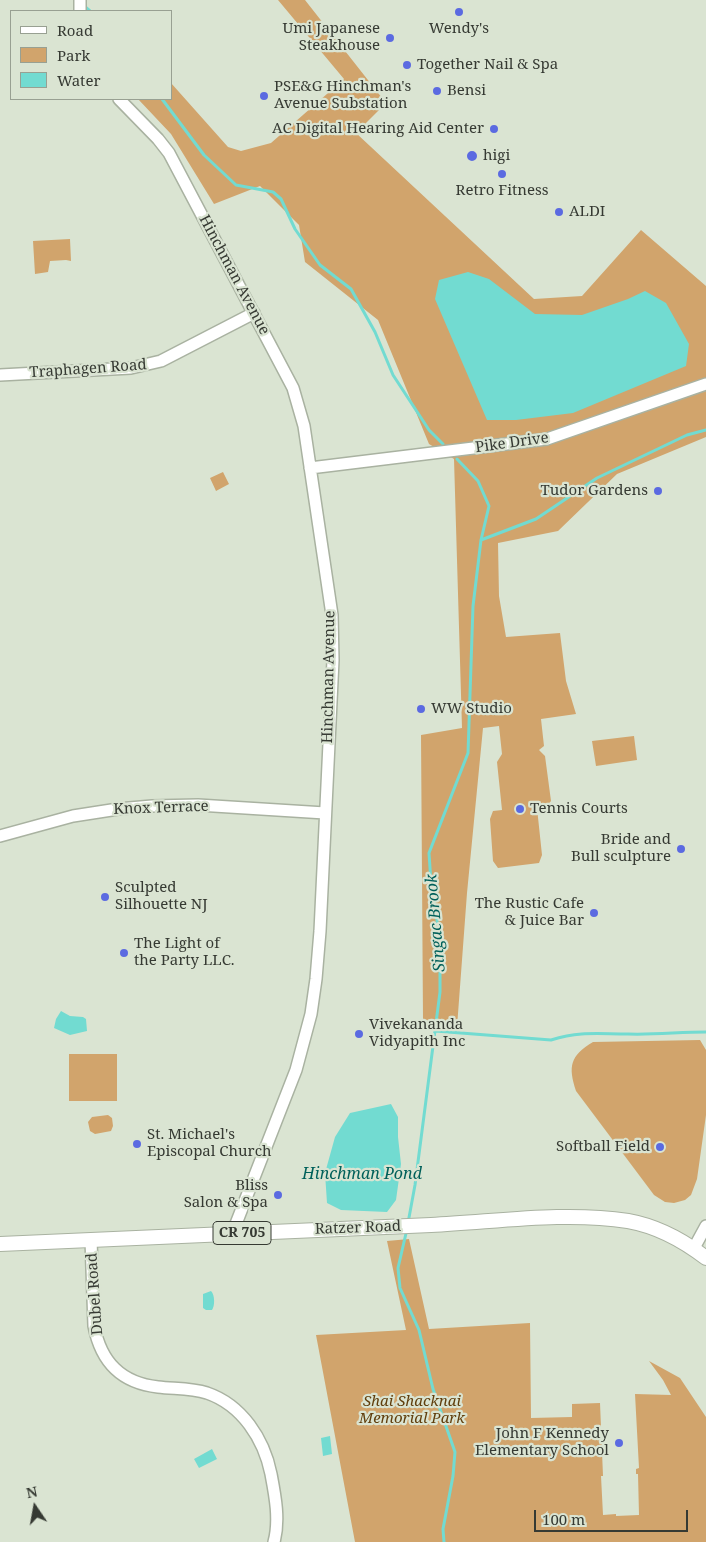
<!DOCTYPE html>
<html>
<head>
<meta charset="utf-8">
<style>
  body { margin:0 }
  #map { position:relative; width:706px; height:1542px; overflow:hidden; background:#dae4d2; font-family:"Noto Serif",serif }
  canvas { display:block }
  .legend { position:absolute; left:10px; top:10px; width:162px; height:90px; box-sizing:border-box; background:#dae4d2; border:1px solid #98a092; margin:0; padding:6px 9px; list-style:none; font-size:15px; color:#363a33 }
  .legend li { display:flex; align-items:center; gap:10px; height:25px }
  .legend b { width:25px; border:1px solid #98a092 }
  .north { position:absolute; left:10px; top:1482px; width:50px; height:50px; -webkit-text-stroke:4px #dae4d2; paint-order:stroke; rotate:348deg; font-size:14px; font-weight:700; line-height:20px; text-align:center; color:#363a33 }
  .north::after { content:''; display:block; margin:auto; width:18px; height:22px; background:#363a33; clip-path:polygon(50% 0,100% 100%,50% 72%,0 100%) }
  .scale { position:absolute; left:534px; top:1510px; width:154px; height:22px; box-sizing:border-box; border:2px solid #363a33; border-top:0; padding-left:6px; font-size:15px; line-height:18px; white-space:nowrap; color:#363a33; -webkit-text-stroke:4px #dae4d2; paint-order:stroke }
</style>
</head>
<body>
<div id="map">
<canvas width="706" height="1542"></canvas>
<ul class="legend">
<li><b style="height:6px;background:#fff"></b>Road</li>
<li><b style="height:14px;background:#d1a46c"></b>Park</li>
<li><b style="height:14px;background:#72dbd1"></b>Water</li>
</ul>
<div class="north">N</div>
<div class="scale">100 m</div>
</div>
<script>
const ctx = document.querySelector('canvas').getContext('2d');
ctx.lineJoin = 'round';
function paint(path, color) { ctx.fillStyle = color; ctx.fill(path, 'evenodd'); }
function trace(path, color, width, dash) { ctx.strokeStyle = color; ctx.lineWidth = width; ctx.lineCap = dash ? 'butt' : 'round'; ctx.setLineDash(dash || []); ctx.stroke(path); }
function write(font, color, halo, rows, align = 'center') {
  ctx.font = font + ' "Noto Serif",serif'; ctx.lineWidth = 4.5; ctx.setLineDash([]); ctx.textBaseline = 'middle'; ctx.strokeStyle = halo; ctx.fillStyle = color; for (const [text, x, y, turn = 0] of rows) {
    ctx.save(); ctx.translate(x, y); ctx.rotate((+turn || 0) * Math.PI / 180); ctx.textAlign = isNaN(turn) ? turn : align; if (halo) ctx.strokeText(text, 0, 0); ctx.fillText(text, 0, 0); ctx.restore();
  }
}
const green = new Path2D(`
  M278 0H305L386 103 356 133 534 299 582 296 641 230 706 286V437L617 474 558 531 498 543 499 596 506 637 560 633 566 681 576 714 541 719 544 746 539 750 545 756 551 801 547 806 537 808 542 855 539 863 498 868 493 861 490 819 493 811 502 810 497 762 502 754 499 726 483 728 467 893 457 1027 447 1031 423 1019 421 735 462 728 454 459 429 444 378 320 305 262 299 225 260 186 214 204 171 134 138 99H171V83L228 147 241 151 271 143 344 79Z
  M70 239 71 261 66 260 50 261 48 272 35 274 33 241Z
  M223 472 229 484 216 491 210 478Z
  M634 736 637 760 596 766 592 741Z
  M700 1040 706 1050V1115L697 1179 691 1195 685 1200 674 1203 665 1202 654 1195 576 1091C568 1066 570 1056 593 1042Z
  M69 1054H117V1101H69Z
  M108 1115 112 1118 113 1126 111 1131 95 1134 90 1131 88 1122 92 1117Z
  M409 1239 429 1329 530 1323 531 1418 572 1417V1404L600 1403 603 1476H601L603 1515 616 1514V1516L639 1515 638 1474H636V1469L639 1468 635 1394 671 1395 663 1380 649 1361 680 1378 706 1417V1542H355L316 1335 406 1330 387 1241Z`);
const water = new Path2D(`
  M468 272 489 279 535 314 582 315 628 299 645 291 666 303 689 344 686 366 573 413 516 420H487L435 299 439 280Z
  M61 1011 70 1016 83 1017 86 1019 87 1031 70 1035 54 1028 56 1019Z
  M391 1104 398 1117V1137L401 1164 396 1200 387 1212 341 1210 327 1203 325 1173 335 1137 350 1113Z
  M211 1291C215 1295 215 1306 212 1310H206L203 1308V1294Z
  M330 1436 332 1454 323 1456 321 1438Z
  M212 1449 217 1459 199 1468 194 1459Z`);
const stream = new Path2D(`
  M83 5 90 11
  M162 99 204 155 236 185 273 192 281 199 295 229 320 265 351 289 375 332 393 375 429 430 443 444
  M481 540 536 519 597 478 687 435 706 430
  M435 1031 551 1040C581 1031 597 1034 628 1034 654 1035 680 1032 706 1032
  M408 1223 415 1185 440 992V939L431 883 429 853 468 753 473 606 481 540 489 506 478 481 457 459
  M407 1229 398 1268 400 1288 419 1330 433 1389 455 1452 453 1476 443 1529 444 1542`);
const minor = new Path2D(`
  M80 11V0
  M119 99 158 139 169 153 293 388 304 426 332 615 333 660 320 931 316 979 311 1014 296 1070 232 1234
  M0 375 131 368 161 361 254 313
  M310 468 547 439 706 384
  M0 836 73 816 118 809 152 806 198 805 325 813
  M91 1240 94 1326C101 1362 121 1383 158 1387 174 1389 191 1388 207 1393 242 1405 264 1439 271 1474 275 1495 280 1520 274 1542
  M694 1248 706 1226`);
const major = new Path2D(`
  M0 1244C144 1237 288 1232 431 1225 496 1222 564 1211 628 1221 656 1226 684 1241 706 1258`);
const markers = [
  [459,12,5,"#5b6ae1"],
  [390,38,5,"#5b6ae1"],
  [407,65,5,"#5b6ae1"],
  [437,91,5,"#5b6ae1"],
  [264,96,5,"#5b6ae1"],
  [494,129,5,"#5b6ae1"],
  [472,156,6,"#5b6ae1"],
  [502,174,5,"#5b6ae1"],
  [559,212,5,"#5b6ae1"],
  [658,491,5,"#5b6ae1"],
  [421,709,5,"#5b6ae1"],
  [520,809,5,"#5b6ae1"],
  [681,849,5,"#5b6ae1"],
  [105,897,5,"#5b6ae1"],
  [594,913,5,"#5b6ae1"],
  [124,953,5,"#5b6ae1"],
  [359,1034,5,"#5b6ae1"],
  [137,1144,5,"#5b6ae1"],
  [660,1147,5,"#5b6ae1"],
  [278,1195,5,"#5b6ae1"],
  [619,1443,5,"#5b6ae1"]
];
const shields = [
  [242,1233,58]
];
const shieldNames = [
  ["CR 705",242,1233]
];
const poiNames = [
  ["Umi Japanese",380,29,"right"],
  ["Steakhouse",380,46,"right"],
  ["Wendy's",459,29,"center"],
  ["Together Nail & Spa",417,65],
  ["PSE&G Hinchman's",274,87],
  ["Avenue Substation",274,104],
  ["Bensi",447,91],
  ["AC Digital Hearing Aid Center",484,129,"right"],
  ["higi",483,156],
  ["Retro Fitness",502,191,"center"],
  ["ALDI",569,212],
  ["Tudor Gardens",648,491,"right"],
  ["WW Studio",431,709],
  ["Tennis Courts",530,809],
  ["Bride and",671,840,"right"],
  ["Bull sculpture",671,857,"right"],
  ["Sculpted",115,888],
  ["Silhouette NJ",115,905],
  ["The Rustic Cafe",584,904,"right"],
  ["& Juice Bar",584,921,"right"],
  ["The Light of",134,944],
  ["the Party LLC.",134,961],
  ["Vivekananda",369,1025],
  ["Vidyapith Inc",369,1042],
  ["St. Michael's",147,1135],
  ["Episcopal Church",147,1152],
  ["Softball Field",650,1147,"right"],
  ["Bliss",268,1186,"right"],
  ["Salon & Spa",268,1203,"right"],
  ["John F Kennedy",609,1434,"right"],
  ["Elementary School",609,1451,"right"]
];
const streetNames = [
  ["Hinchman Avenue",234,275,62],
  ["Traphagen Road",88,369,-4],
  ["Pike Drive",512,443,-8],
  ["Hinchman Avenue",329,677,-89],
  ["Knox Terrace",161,808,-2],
  ["Ratzer Road",358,1228,-2],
  ["Dubel Road",95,1294,-94]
];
const parkNames = [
  ["Shai Shacknai",412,1402],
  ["Memorial Park",412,1419]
];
const waterNames = [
  ["Singac Brook",436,923,-95],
  ["Hinchman Pond",362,1174]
];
paint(green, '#d1a46c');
paint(water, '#72dbd1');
trace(stream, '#72dbd1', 3);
trace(minor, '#a9b2a1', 14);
trace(major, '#a9b2a1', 16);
trace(minor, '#fff', 11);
trace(major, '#fff', 14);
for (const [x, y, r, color] of markers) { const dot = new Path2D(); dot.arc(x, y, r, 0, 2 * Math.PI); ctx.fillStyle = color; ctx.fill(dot); trace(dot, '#dae4d2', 2); }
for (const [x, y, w] of shields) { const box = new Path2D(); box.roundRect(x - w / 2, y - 11.5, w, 23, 4); ctx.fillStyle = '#dae4d2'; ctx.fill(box); trace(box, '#363a33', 1); }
write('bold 14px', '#363a33', null, shieldNames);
write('15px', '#363a33', '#dae4d2', poiNames, 'left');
write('15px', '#363a33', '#dae4d2', streetNames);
write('italic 15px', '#603e0c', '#dae4d2', parkNames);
write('italic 16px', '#00605a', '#dae4d2', waterNames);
</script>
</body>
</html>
